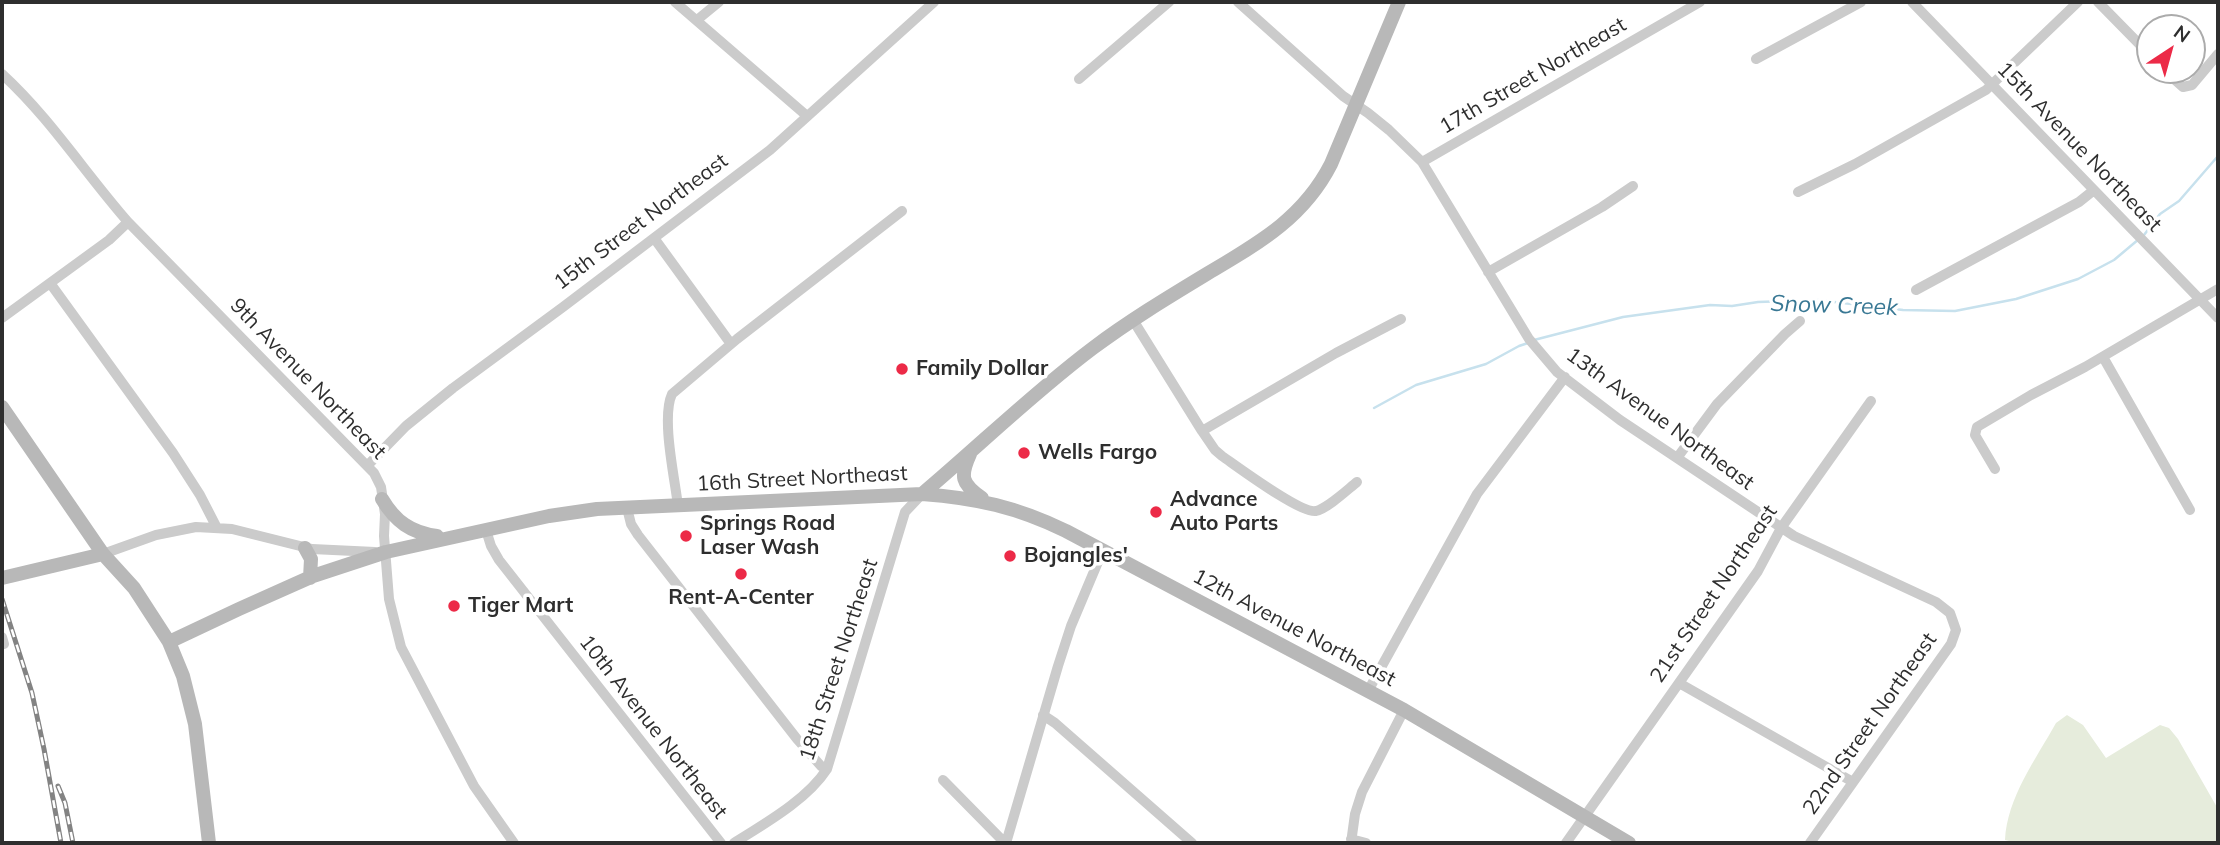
<!DOCTYPE html>
<html>
<head>
<meta charset="utf-8">
<style>
  body { margin:0 }
  #map { position:relative; width:2220px; height:845px; overflow:hidden; background:#fff; font-family:Mulish,sans-serif }
  canvas { display:block }
  .frame { position:absolute; inset:0; border:4px solid #2e2e2e; pointer-events:none }
  .north { position:absolute; left:2136px; top:14px; width:70px; height:70px; box-sizing:border-box; background:#fff; border:2px solid #ababab; border-radius:50%; rotate:36deg; font-size:19px; font-weight:700; line-height:28px; text-align:center; color:#2e2e2e }
  .north::after { content:''; display:block; margin:auto; width:24px; height:32px; background:#ec2a47; clip-path:polygon(50% 0,100% 100%,50% 72%,0 100%) }
</style>
</head>
<body>
<div id="map">
<canvas width="2220" height="845"></canvas>
<div class="frame"></div>
<div class="north">N</div>
</div>
<script>
const ctx = document.querySelector('canvas').getContext('2d');
ctx.lineJoin = 'round';
function paint(path, color) { ctx.fillStyle = color; ctx.fill(path, 'evenodd'); }
function trace(path, color, width, dash) { ctx.strokeStyle = color; ctx.lineWidth = width; ctx.lineCap = dash ? 'butt' : 'round'; ctx.setLineDash(dash || []); ctx.stroke(path); }
function write(font, color, halo, rows, align = 'center') {
  ctx.font = font + ' Mulish,sans-serif'; ctx.lineWidth = 7; ctx.setLineDash([]); ctx.textBaseline = 'middle'; ctx.strokeStyle = halo; ctx.fillStyle = color; for (const [text, x, y, turn = 0] of rows) {
    ctx.save(); ctx.translate(x, y); ctx.rotate((+turn || 0) * Math.PI / 180); ctx.textAlign = isNaN(turn) ? turn : align; if (halo) ctx.strokeText(text, 0, 0); ctx.fillText(text, 0, 0); ctx.restore();
  }
}
const green = new Path2D(`
  M2067 715 2083 725 2106 758 2160 725 2169 728 2178 739 2218 809V843H2018L2005 840C2007 798 2036 759 2056 723Z`);
const stream = new Path2D(`
  M2144 235 2160 214 2179 201 2218 156
  M1534 340 1623 317 1710 305 1732 306 1758 302 1817 300 1903 310 1955 311 2016 299 2078 279 2114 260 2139 239
  M1374 408 1416 385 1486 364 1519 346 1528 343`);
const street = new Path2D(`
  M675 2 807 116
  M1238 2 1343 96 1368 113 1389 130 1422 162 1529 339 1557 372 1620 420 1794 536 1936 602 1950 613 1956 630 1951 644 1810 843
  M1912 2 2218 318
  M2098 2 2150 55
  M697 20 719 2
  M1756 59 1861 2
  M2164 70 2183 87 2192 85 2218 54
  M2 74C50 118 85 173 128 222L374 473 381 487 385 514 384 536 389 599 401 647 474 786 514 843
  M1079 79 1169 2
  M1422 162 1700 2
  M1798 192 1855 164 1986 90 2078 2
  M654 238 731 344
  M1488 272 1602 207 1633 186
  M50 283 173 453 200 495 217 528
  M1916 290 2079 202 2094 190
  M2 318 109 240 128 222
  M1133 320 1202 431 1215 450 1222 456C1238 467 1301 514 1316 511 1328 508 1347 490 1357 482
  M2103 357 2190 510
  M1202 431 1336 353 1401 319
  M1677 458 1717 404 1785 334 1800 321
  M367 466 406 426 453 388 563 307 770 150 934 2
  M1995 469 1975 435 1977 427 2031 395 2085 367 2218 289
  M678 506C675 479 661 418 672 394L737 339 902 211
  M627 508 631 524 638 535 797 739 821 766 827 769
  M486 530 491 546 499 560 721 843
  M103 554 156 535 196 527 232 529 312 549 375 552
  M2 637 4 644
  M1679 683 1853 782
  M1368 691 1477 494 1565 377
  M1043 715 1055 723 1192 843
  M943 780 1005 843
  M1351 839 1366 843
  M734 843C764 824 807 800 827 769L905 512 922 494
  M1006 843 1058 666 1071 626 1103 550
  M1351 843 1355 814 1362 792 1404 710
  M1566 843 1758 571 1781 528 1871 401`);
const secondary = new Path2D(`
  M2 407 103 554 134 588 169 642 183 676 195 724 209 843
  M970 454C960 476 961 484 982 498
  M922 494C979 446 1033 393 1093 348 1129 321 1167 298 1205 275 1257 244 1303 219 1331 164L1399 2
  M382 499C395 521 411 533 437 536
  M305 548 311 559 310 578
  M2 578 103 554
  M169 642 239 609 313 576 386 552 549 516 597 509 922 494C976 498 1017 507 1066 531L1404 710 1629 843`);
const rail = new Path2D(`
  M2 599 32 693 44 749 61 843
  M58 786 65 803 73 843`);
const markers = [
  [902,369,7,"#ec2a47"],
  [1024,453,7,"#ec2a47"],
  [1156,512,7,"#ec2a47"],
  [686,536,7,"#ec2a47"],
  [1010,556,7,"#ec2a47"],
  [741,574,7,"#ec2a47"],
  [454,606,7,"#ec2a47"]
];
const streetNames = [
  ["17th Street Northeast",1533,76,-30],
  ["15th Avenue Northeast",2079,147,46],
  ["15th Street Northeast",641,222,-37],
  ["9th Avenue Northeast",308,379,46],
  ["13th Avenue Northeast",1660,419,36],
  ["16th Street Northeast",802,479,-3],
  ["21st Street Northeast",1714,594,-56],
  ["12th Avenue Northeast",1294,628,28],
  ["18th Street Northeast",839,660,-72],
  ["22nd Street Northeast",1870,724,-55],
  ["10th Avenue Northeast",653,727,52]
];
const poiNames = [
  ["Family Dollar",916,369],
  ["Wells Fargo",1038,453],
  ["Advance",1170,500],
  ["Auto Parts",1170,524],
  ["Springs Road",700,524],
  ["Laser Wash",700,548],
  ["Bojangles'",1024,556],
  ["Rent-A-Center",741,598,"center"],
  ["Tiger Mart",468,606]
];
const waterNames = [
  ["Snow Creek",1834,306,2]
];
paint(green, '#e6ecdc');
trace(stream, '#c7e1ed', 2.5);
trace(street, '#cbcbcb', 10);
trace(secondary, '#b8b8b8', 14);
trace(rail, '#838383', 5);
trace(rail, '#fff', 2.5, [8]);
for (const [x, y, r, color] of markers) { const dot = new Path2D(); dot.arc(x, y, r, 0, 2 * Math.PI); ctx.fillStyle = color; ctx.fill(dot); trace(dot, '#fff', 2.5); }
write('21px', '#2e2e2e', '#fff', streetNames);
write('bold 21px', '#2e2e2e', '#fff', poiNames, 'left');
write('italic 23px', '#397894', '#fff', waterNames);
</script>
</body>
</html>
